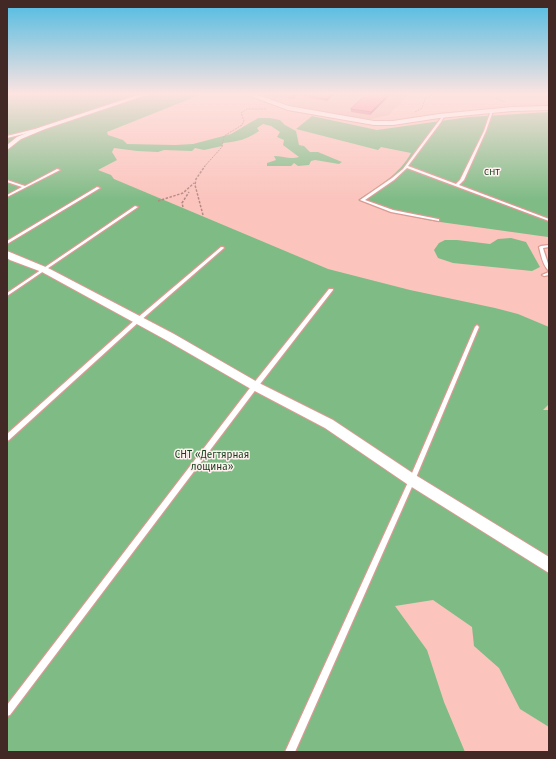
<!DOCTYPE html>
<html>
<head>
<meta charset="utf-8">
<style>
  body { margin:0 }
  #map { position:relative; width:556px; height:759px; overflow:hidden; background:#fbc4bd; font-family:"Fira Sans",sans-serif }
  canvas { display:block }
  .frame { position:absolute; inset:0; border:8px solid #432926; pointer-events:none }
</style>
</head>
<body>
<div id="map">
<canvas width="556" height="759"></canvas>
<div class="frame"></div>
</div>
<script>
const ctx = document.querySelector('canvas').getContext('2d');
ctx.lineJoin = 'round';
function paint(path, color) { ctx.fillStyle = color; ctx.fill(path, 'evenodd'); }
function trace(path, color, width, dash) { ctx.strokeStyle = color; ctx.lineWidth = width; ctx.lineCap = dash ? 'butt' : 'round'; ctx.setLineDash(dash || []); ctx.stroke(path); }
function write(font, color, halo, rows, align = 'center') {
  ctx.font = font + ' "Fira Sans",sans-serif'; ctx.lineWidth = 3; ctx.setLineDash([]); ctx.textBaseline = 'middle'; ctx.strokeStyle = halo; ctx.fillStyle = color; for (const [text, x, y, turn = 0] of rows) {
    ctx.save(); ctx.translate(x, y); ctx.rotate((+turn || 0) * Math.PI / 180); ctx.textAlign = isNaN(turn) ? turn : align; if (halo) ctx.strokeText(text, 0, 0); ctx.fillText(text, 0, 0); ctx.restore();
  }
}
const built = new Path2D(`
  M258 93H410L389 115 368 120 297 107Z`);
const green = new Path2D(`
  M15 93H205L107 132 108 135 123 140 127 144 175 145 193 144 231 134 258 118H270L280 120 285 125 296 131 299 145 304 146 310 152H318L342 162 339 164 315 160 311 161 309 165 298 166 294 163 291 166H267V163L276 160 274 156C283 156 291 160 299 157L283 145 284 140 277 137 280 132 271 126 263 124 257 128 259 131C248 139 237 142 223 143L222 146 204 150 195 148 192 151 164 150 158 152 137 151 114 148 112 152 117 160 98 170 111 175 114 179 328 269 410 290 495 308 518 314 549 327V404L543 410H549V727L520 709 499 668 474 646 472 627 433 600 395 606 427 650 444 702 465 752H7V95Z
  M549 112V236L548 237 433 221 389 212 358 200C377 187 400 174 411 153L381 147 378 150 296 129 312 116 377 130 469 117Z
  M511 238 526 242 540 267 532 271 453 263 438 258 434 250 439 243 445 240H457L490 244 498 239Z`);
const pathFar1 = new Path2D(`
  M482 93 505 102
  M415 112 422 108 425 99 436 93
  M204 167 222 147 224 136 242 125 244 121 241 113 247 109H267`);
const path = new Path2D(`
  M158 201 183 193 194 183
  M183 207 182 203 189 192
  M203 215 195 185 196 179 205 166`);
const service = new Path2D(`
  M491 110 493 111 486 131 464 180 459 185 549 219V221L407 168 394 180 365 200 393 210 438 219H439V221L391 212 360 200 392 178 403 169 444 114 445 115 441 122 408 166 456 184 460 180 484 131Z
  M43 127 44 128V129L7 138V136Z
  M57 169 60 170 7 197V195L22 187 7 182V180L25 186Z
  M97 187 100 188 7 244V241Z
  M135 206 138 207 7 296V293Z
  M549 245V247L543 248C545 256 549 263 549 271 543 266 541 255 539 247L541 246Z
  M221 247H223L224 248 140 321 9 440 7 441V434L136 319Z
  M549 272V275L544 276 542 275Z
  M329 289H333V290L257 388 10 715 7 716V705L253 384Z
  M477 325 479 327 415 480 295 752H285L409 480 475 327Z`);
const minor = new Path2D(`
  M144 93H152L45 129 21 139 7 150V145L17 137 41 127Z
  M7 251 48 268 174 334 259 383 333 420 417 476 549 557V573L407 484 325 428 251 389 166 340 42 272 10 260 7 258Z`);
const tertiary = new Path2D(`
  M242 93H252L289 106 374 121H393L439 114 512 107 549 106V110L512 111 439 118 393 125H374L288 110Z`);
const wall = new Path2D(`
  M275 93H336L327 101 297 96 293 99 276 96Z
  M392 93 370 115 351 112V109Z`);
const shadedWall = new Path2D(`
  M297 93V96L293 99V96Z
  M333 93H336L327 101V99Z
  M390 93H392L370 115 371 112Z`);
const building = new Path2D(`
  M278 93H297L293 96Z
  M297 93H333L327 99Z
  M368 93H390L371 112 351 109Z`);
const farParknames = [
  ["СНТ",492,172]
];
const parkNames = [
  ["СНТ «Дегтярная",212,455],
  ["лощина»",212,467]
];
paint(built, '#efb4ac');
paint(green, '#7ebb85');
trace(service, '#db9a92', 2.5);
trace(minor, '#db9a92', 2);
trace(tertiary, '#db9a92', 2);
trace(pathFar1, '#b48883', 1, [2, 1]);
trace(path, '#b48883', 1.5, [2.5, 1.5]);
paint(service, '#fff');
paint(minor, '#fff');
paint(tertiary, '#fff');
paint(wall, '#da6a84');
paint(shadedWall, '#b2566b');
paint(building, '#fe7b99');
trace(building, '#b2566b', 1);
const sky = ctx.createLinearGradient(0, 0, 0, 200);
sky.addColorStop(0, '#4ebbe2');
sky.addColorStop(0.47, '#fde4e1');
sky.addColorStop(1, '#fde4e100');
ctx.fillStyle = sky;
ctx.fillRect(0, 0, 556, 200);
write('9px', '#133e1b', '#fff1ee', farParknames);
write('10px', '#133e1b', '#fff1ee', parkNames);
</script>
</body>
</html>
